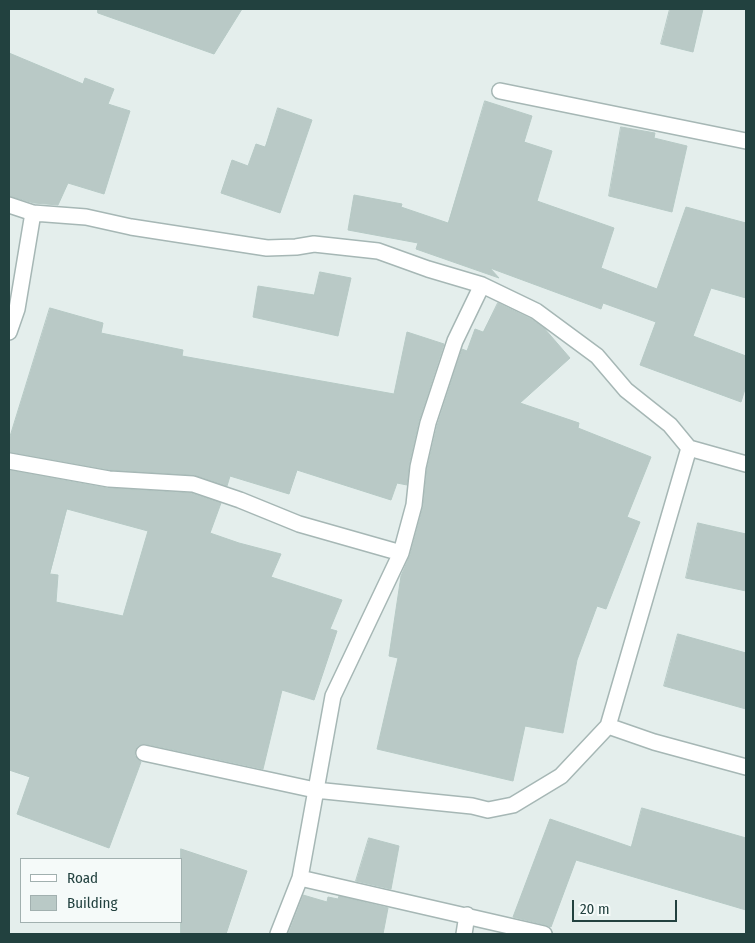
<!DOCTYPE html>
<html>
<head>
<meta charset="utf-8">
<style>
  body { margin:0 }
  #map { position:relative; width:755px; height:943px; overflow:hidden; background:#e4eeec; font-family:"Fira Sans Condensed",sans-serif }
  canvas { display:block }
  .frame { position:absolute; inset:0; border:10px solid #22413f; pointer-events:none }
  .legend { position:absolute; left:20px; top:858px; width:162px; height:65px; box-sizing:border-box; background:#f5faf9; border:1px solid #a1b0af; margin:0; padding:6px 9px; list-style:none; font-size:15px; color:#22413f }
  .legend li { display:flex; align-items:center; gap:10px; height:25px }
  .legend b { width:25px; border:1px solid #a1b0af }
  .scale { position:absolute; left:572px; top:900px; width:105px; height:22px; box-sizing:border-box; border:2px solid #22413f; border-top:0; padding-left:6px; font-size:15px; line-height:18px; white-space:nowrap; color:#22413f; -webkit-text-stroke:4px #f5faf9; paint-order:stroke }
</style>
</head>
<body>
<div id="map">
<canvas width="755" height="943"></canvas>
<div class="frame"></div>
<ul class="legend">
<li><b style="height:6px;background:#fff"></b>Road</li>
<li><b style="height:14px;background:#b9c9c6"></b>Building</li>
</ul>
<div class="scale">20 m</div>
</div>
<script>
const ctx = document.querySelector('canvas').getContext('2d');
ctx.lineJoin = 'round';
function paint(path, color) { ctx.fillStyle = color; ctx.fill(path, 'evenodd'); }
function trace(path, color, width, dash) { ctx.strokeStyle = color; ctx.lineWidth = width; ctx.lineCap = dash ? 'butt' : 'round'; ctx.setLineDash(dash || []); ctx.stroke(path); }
const building = new Path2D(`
  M98 9H242L214 54 98 13Z
  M670 9H703L693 52 661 44Z
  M9 53 83 84 85 78 114 89 108 104 130 111 104 194 68 183 58 205 34 203 9 196Z
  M485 101 532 116 524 142 552 151 537 201 614 228 601 268 657 289 686 207 746 223V298L711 288 693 336 746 356V386L741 402 640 365 656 322 603 303 601 309 490 268 499 278 416 249 418 243 348 230 354 195 402 204 401 207 448 223Z
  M278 108 312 120 280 213 221 193 232 160 248 166 256 144 265 147Z
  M621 127 655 133 654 138 687 146 672 212 609 196Z
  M320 272 351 278 338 336 253 317 258 286 314 295Z
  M498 303 531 319 544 328 570 358 520 403 579 423 578 428 651 457 627 517 640 522 606 609 597 606 577 660 563 733 525 726 513 781 377 749 398 658 389 656 401 576 410 555 423 507 427 469 437 426 462 349 467 351 475 329 483 332Z
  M50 308 103 323 101 333 183 350 182 356 394 394 407 332 444 344 419 421 409 465 407 485 397 483 391 500 297 470 289 494 230 476 227 486 194 475 110 470 9 452V440Z
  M9 470 107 488 191 493 221 503 210 533 239 543 281 554 271 577 342 600 330 629 337 631 314 700 282 690 263 769 146 744H141L137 747 135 752V756L141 762 109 848 17 814 30 777 9 770ZM67 509 148 531 123 616 56 602 58 575 50 574Z
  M698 523 746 534V591L686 578Z
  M678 634 746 653V709L664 686Z
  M642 808 746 838V910L576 860 551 927 546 925 513 917 550 819 631 847Z
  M369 838 399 846 391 889 356 881Z
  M181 849 247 871 226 934H181Z
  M303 895 327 902 328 897 338 899 339 896 388 908 383 934H288Z`);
const minor = new Path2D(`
  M500 91 746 141
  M9 205 33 213 86 217 131 227 267 248 296 247 314 244 378 251 428 269 482 285 536 311 597 356 626 390 670 425 689 448 746 464
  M9 332 17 309 33 213
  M9 461 109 479 193 484 240 500 299 524 401 553 414 505 418 467 428 423 455 341 482 285
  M608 726 689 448
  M144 753 315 790 472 806 488 810 513 805 561 776 608 726 654 742 746 767
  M300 878 544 934
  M278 934 300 878 333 696 401 553
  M464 934 467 915`);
paint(building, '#b9c9c6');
trace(building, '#b6c9c5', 1);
trace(minor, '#a6b7b5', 18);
trace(minor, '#fff', 15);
</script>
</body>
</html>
